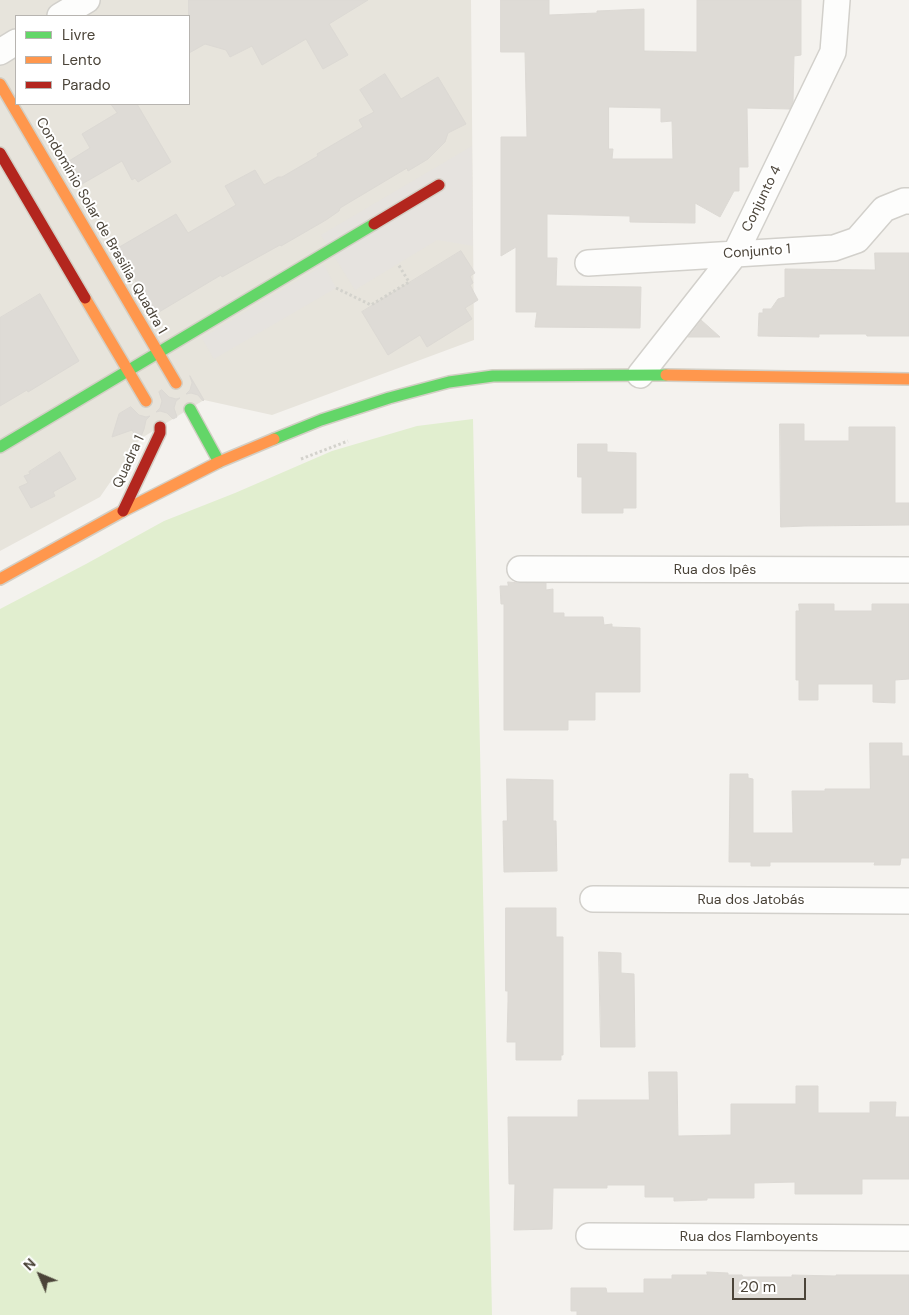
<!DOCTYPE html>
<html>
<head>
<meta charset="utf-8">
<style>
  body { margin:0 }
  #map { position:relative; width:909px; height:1315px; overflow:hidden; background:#f4f2ee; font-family:"DM Sans",sans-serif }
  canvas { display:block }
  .legend { position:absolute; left:15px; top:15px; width:175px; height:90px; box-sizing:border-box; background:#fff; border:1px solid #b7b4b0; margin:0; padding:6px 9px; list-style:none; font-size:15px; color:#4b4439 }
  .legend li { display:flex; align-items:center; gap:10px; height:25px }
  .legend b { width:25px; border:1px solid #b7b4b0 }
  .north { position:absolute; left:15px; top:1250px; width:50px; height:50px; -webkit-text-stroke:4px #fff; paint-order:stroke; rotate:315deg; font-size:14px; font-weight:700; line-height:20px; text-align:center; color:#4b4439 }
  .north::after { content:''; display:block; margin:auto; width:18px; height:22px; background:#4b4439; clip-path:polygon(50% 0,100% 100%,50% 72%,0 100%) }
  .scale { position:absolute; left:732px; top:1278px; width:74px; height:22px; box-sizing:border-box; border:2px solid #4b4439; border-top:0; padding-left:6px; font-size:15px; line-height:18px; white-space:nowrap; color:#4b4439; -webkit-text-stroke:4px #fff; paint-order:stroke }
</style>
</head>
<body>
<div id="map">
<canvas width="909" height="1315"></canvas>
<ul class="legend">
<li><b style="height:6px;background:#63d668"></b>Livre</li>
<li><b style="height:6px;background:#ff974d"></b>Lento</li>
<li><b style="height:6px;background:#b3261e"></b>Parado</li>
</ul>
<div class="north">N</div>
<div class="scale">20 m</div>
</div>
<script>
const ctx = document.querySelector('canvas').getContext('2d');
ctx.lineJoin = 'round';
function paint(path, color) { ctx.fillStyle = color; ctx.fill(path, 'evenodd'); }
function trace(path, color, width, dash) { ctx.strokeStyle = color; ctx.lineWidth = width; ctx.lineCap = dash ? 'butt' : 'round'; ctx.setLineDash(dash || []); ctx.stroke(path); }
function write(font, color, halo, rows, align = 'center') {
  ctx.font = font + ' "DM Sans",sans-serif'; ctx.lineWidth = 4; ctx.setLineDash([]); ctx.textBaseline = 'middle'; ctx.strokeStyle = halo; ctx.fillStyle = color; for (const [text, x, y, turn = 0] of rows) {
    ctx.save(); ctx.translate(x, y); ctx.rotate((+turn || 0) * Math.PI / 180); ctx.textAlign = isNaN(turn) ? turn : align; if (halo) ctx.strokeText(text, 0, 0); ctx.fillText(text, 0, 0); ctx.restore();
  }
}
const residential = new Path2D(`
  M0 0H471L474 340 272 415 204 400 140 439 100 497 0 551ZM16 16H189V104H16Z`);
const green = new Path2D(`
  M473 419 492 1315H0V609L86 564 164 521 235 493 332 451 417 426Z`);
const parking = new Path2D(`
  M472 146 473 246 437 240 355 290 321 235Z
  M324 265 336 288 214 359 202 338Z`);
const building = new Path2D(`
  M189 0H368L329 24 348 55 323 69 306 39 262 65 252 46 230 57 226 50 205 44 189 53Z
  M501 0H549V15L597 13V11L644 9V51L697 52V0H801V55L794 56 793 102 790 109 747 108 748 167H739V191H734L720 217 695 203V223L630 222V216L547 214V258H557L556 286 641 287 640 328 535 327 537 312H516V247L501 256V137H527L525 52H501ZM609 107 661 108V122L672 121 673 159H612L613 149H609Z
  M385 74 401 99 438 77 466 124 448 133 445 142 428 159 408 171 407 168 340 208 339 211 326 220 281 246 280 245 222 277 221 275 154 315 143 296 144 295 116 249 176 214 188 233 236 205 225 186 255 170 264 185 278 177H282L318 156 317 154 363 127 359 120 374 112 360 90Z
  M111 104H137L171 162 138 182 135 178 132 180 122 161 82 184 69 161 90 148 82 134 117 113Z
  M461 251 475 273 470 276 473 283 470 285 478 300 465 308 472 319 427 347 420 335 388 355 362 312Z
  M875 253H909V336H867L866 334H819V337L758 336 759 313H763V309H771L778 299 785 297V269L875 270Z
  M40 294 79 361 28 392 27 390 0 406V318Z
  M701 320 720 337H688Z
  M190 376 204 400 203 401 198 395 191 393 186 394 190 390 192 383Z
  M162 390 169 397 176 399 180 398 176 401 174 408 177 417 173 419 167 413 160 411 156 412 160 408 162 401 159 392Z
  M131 407 139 415 146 417 150 416 146 420 144 429 140 439 136 432 134 433 132 430 112 437 119 414Z
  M780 424H804V441H849V427H895V503H909V525L805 526 781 527Z
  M578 444H607V452L636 453V508H623V513H582V477H578Z
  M60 452 76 479 53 492 55 496 31 508 19 487 28 483 24 476 30 474 29 472Z
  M508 582 520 583H546V590L553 589V613H564V617H603L604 625 612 624V627L640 628V692H595V720H568V730H504V604H501L500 586H508Z
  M799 604H834V611H872V604H909V679L895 680V703L873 702V684H818V700H799V680H796V611H799Z
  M870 743H902V756H909V858H901L900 865H874L875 862H770V866H751V862H729L730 774H748V778L753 779V833H793L792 791H825V789H870Z
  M507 779 553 780V821H556L557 871 504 872 503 821H507Z
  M506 908H556V937H563V1055H561V1060H516V1042H507L508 1001V991H506Z
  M599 952 621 953V973L634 974 635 1047H601Z
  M649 1072H677L678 1136 731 1135V1104H796V1086H818V1113H870V1102H896L895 1117H909V1179H862V1194H795V1182L754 1183V1198H707V1200L674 1201V1197H645V1185H607V1188H553L552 1229 514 1230 515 1184H509L508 1117H578V1100H649Z
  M707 1272 728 1273V1275H742L743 1277H792V1275L836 1276V1275H909V1315H577V1311H571V1288H606L607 1293H644V1279H672V1275H707Z`);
const path = new Path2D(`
  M336 288 371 305 409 282 398 264
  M301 459 348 441`);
const street = new Path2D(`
  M60 16 87 0
  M0 52 16 42
  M588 263 834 248 857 240 884 209 904 201H909
  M640 375 735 254 833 52 837 0
  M520 569 909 570
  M593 899 909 901
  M589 1236 909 1238`);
const fast = new Path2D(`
  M190 409 219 462
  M274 439 321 420 389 398 449 382 493 376 666 375
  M0 447 374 224`);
const slow = new Path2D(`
  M0 84 176 383
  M85 298 146 401
  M666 375 909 379
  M0 579 123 511 219 462 274 439`);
const jam = new Path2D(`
  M0 153 85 298
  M374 224 439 185
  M123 511 160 433V427`);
const streetNames = [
  ["Conjunto 4",762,199,-64],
  ["Condomínio Solar de Brasilia, Quadra 1",101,226,60],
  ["Conjunto 1",757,252,-4],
  ["Quadra 1",129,462,-65],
  ["Rua dos Ipês",715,570],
  ["Rua dos Jatobás",751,900],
  ["Rua dos Flamboyents",749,1237]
];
paint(residential, '#e7e4dc');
paint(green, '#e1eecf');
paint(parking, '#e6e3df');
paint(building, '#dedbd6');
trace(building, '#dcd9d4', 1);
trace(street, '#d2d0cb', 28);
trace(fast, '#d3cfc5', 14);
trace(slow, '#d3cfc5', 14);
trace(jam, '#d3cfc5', 14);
trace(path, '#d3d2cc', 3, [2.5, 2.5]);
trace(street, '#fdfdfc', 25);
trace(fast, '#63d668', 11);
trace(slow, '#ff974d', 11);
trace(jam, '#b3261e', 11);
write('14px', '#4b4439', '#fff', streetNames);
</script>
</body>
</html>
